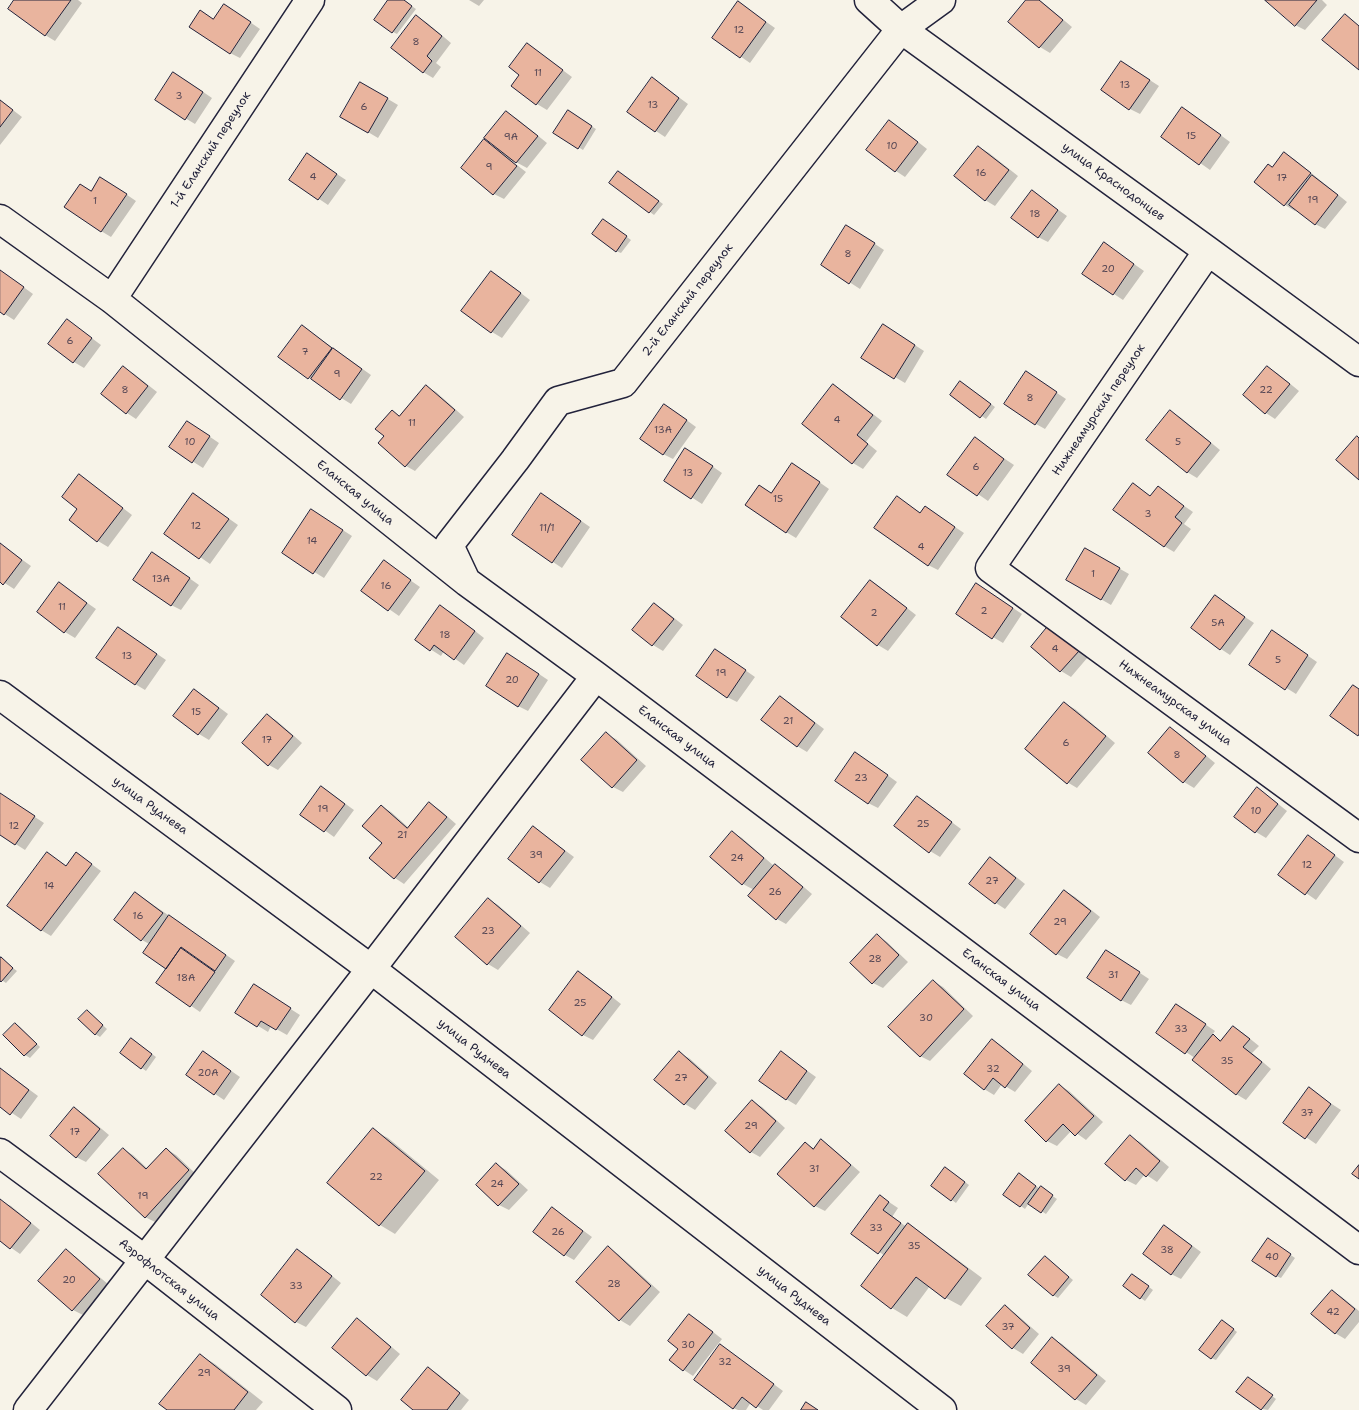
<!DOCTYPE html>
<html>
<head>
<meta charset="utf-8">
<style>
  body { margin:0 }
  canvas { display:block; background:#f7f3e8 }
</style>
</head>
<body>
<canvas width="1359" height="1410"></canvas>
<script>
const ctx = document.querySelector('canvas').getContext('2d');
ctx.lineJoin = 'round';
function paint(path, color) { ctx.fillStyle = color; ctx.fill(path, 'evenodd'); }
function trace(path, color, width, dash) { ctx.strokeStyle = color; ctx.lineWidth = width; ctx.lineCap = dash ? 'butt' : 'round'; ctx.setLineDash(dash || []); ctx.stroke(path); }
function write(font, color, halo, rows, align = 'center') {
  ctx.font = font + ' "Shantell Sans",sans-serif'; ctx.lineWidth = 4; ctx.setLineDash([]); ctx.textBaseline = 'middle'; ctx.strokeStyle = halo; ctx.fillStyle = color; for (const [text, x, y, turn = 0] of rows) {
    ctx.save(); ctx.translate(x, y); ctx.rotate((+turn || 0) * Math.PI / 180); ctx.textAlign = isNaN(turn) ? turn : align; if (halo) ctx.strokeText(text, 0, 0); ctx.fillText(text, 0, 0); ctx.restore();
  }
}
const shadow = new Path2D(`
  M16 0H78L82 3 55 41 45 35Z
  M390 0H403L416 9 397 34 393 32Z
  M469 0H484L479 6Z
  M1028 0 1041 1 1072 27 1050 53 1040 47 1010 22Z
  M1267 0H1322L1327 5 1305 30 1295 25Z
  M739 3 775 28 750 63 714 38Z
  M234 11 260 29 240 58 230 53 214 20Z
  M416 17 426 22 451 43 436 63 441 67 433 78 423 72Z
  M537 51 572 77 547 110 537 104 513 86Z
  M1131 68 1159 86 1140 114 1130 109Z
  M184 79 212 98 195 124 185 118Z
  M361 83 398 105 378 138 341 116Z
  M662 85 688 104 665 137 656 131Z
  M0 100 22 117 0 145Z
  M568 112 596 129 583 150 555 132Z
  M506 113 516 118 547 143 527 168 514 161 513 162 526 172 504 199 494 194 484 141 497 148Z
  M1192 114 1230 142 1210 170 1162 136Z
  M889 121 899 127 927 149 905 177 896 171 867 149Z
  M979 147 989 153 1018 176 995 206 985 200Z
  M1285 154 1294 159 1347 202 1325 229 1315 224 1296 209 1295 211 1285 205 1256 182 1273 168Z
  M317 161 346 180 328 205 291 180Z
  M623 175 663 204 654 215 611 183Z
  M111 184 136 201 111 237 101 231 92 192Z
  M1033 192 1067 216 1048 242 1038 237Z
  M608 223 631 240 621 253 616 251Z
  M857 232 884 250 860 289 823 265Z
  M1114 250 1144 271 1123 300 1114 294Z
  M0 270 33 294 14 320 0 311Z
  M491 272 501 278 530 300 502 338 492 332 463 311Z
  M77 327 101 345 84 368 74 362 50 344Z
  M893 331 924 351 905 383 863 358Z
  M312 333 371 375 351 404 309 378 280 357Z
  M1267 367 1277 373 1299 391 1275 419 1266 413Z
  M123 368 133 373 157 392 136 419 127 413Z
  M1036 379 1066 399 1045 429 1036 424Z
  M965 385 995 407 986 419 952 395Z
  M426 386 436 392 464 417 415 471 406 466 385 436 392 412 400 416Z
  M834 386 843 391 882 421 866 442 877 451 863 469 853 463 803 424Z
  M674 411 696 427 673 459 663 454Z
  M1170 412 1180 417 1220 450 1197 478 1187 472Z
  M197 428 219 443 203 468 170 447Z
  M975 439 1014 465 988 501 949 474Z
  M696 455 722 473 702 504 665 480Z
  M802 470 829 489 796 538 786 532 772 495Z
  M79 476 89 482 132 515 108 547 98 541 70 520 79 509Z
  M1133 485 1151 497 1158 488 1193 512 1184 524 1191 529 1174 552 1164 546 1115 509Z
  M194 494 238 525 210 564 166 533Z
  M897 498 921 513 925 507 964 533 938 570 928 565Z
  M551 500 590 527 562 568 553 562Z
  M321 516 352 536 324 578 284 553Z
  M0 544 31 566 14 589 0 580Z
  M1085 549 1129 574 1111 605 1068 580Z
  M162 559 199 585 181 610 171 605Z
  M384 562 420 587 399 616 363 591Z
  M871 581 880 587 916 615 888 651 878 645 843 617Z
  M60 584 96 609 75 638 65 632 38 612Z
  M986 590 1022 614 1003 643 993 637Z
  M1215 597 1254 623 1230 655 1221 649Z
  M654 604 664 610 683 625 663 651 653 645 634 630Z
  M441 607 451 612 484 638 464 665 444 651 441 656 416 640Z
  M119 628 166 660 145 690 135 684Z
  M1059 633 1088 657 1071 677 1061 671 1032 647Z
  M1282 638 1317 662 1296 694 1250 665Z
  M725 656 755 677 737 702 727 697Z
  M518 660 548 680 528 711 518 706Z
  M194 690 204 696 228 714 209 740 199 734Z
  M780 698 790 703 824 729 807 752 797 746Z
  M1065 704 1075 709 1115 743 1077 788 1067 782Z
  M267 715 277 721 302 743 278 770 269 765Z
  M1171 728 1180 734 1215 763 1194 788 1184 782 1150 753Z
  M606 734 616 739 646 766 623 792 613 787Z
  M865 759 897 782 878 808 868 803Z
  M322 787 354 810 334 837 302 814Z
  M1258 789 1267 795 1287 811 1266 838 1256 832 1236 817Z
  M0 794 44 823 25 850 0 834Z
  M917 798 927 804 961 829 940 857 930 851Z
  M430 804 440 810 456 824 404 884 395 878 384 843 381 806 391 812 409 828Z
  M534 828 543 834 574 857 550 888 540 882 510 859Z
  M732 832 742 838 774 866 785 871 812 894 786 924 777 919 754 890 743 884Z
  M1308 836 1344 862 1316 900 1280 875Z
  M990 859 1000 864 1025 884 1005 909 996 903 971 883Z
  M86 860 101 871 51 936 41 930 67 867Z
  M1065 891 1075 897 1100 917 1067 959 1057 954Z
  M136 893 235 961 200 1012 158 983 168 969 145 953 151 945 142 940ZM181 945 207 964 206 966 179 948Z
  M488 899 498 905 530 933 498 970 488 964 456 937Z
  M878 936 887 942 908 962 883 988 873 983Z
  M1116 957 1149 979 1131 1005 1121 1000Z
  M1 959 17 971 6 983 0 979V961Z
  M578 973 588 978 621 1004 593 1040 583 1035 550 1009Z
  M933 981 943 987 973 1016 930 1061 920 1056Z
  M264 992 300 1015 287 1035 271 1026 268 1032 237 1013Z
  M1177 1005 1215 1031 1212 1035 1222 1041 1233 1027 1243 1033 1259 1046 1252 1053 1271 1069 1246 1100 1236 1094 1195 1058 1157 1033Z
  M87 1011 107 1029 100 1037 95 1034Z
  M16 1024 20 1027 40 1047 30 1058 25 1055 5 1035Z
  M992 1040 1002 1046 1032 1071 1015 1092 1002 1084 994 1095 984 1089Z
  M136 1042 156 1057 146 1071 142 1068Z
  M204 1052 240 1077 224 1100 187 1075Z
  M679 1053 689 1058 717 1083 695 1110 685 1104 656 1080Z
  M782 1053 816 1077 796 1105 786 1099Z
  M0 1068 38 1096 21 1119 0 1105Z
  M1059 1085 1069 1091 1103 1122 1086 1140 1072 1130 1057 1146 1047 1141Z
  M1309 1089 1341 1110 1316 1144 1284 1122Z
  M752 1101 762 1107 785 1128 760 1157 751 1152Z
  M75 1109 84 1114 109 1135 86 1162 76 1157Z
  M373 1130 388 1138 439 1180 395 1234 380 1225 329 1183Z
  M1130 1137 1140 1142 1169 1167 1157 1182 1145 1174 1136 1185 1126 1180 1107 1164Z
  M822 1141 831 1147 860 1172 825 1211 815 1206 805 1143 815 1149Z
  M123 1149 133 1155 148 1169 166 1149 176 1155 198 1176 155 1222 145 1217Z
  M496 1164 506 1170 528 1190 509 1210 499 1205Z
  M950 1171 969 1185 956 1203 952 1200Z
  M1024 1177 1040 1189 1045 1191 1057 1199 1046 1214 1029 1203 1025 1209 1005 1195Z
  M880 1196 898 1208 892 1217 907 1227 909 1225 923 1234 982 1278 961 1306 946 1298 930 1286 907 1317 892 1308 862 1286 885 1256 853 1233Z
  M1 1201 11 1206 40 1230 20 1254 0 1240Z
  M562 1215 592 1237 574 1260 565 1255Z
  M1165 1227 1175 1233 1201 1252 1181 1279 1171 1274Z
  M1272 1242 1295 1258 1281 1278 1276 1276Z
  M609 1248 618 1254 660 1292 630 1326 620 1320 578 1282Z
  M66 1251 76 1257 109 1285 83 1315 73 1310Z
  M297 1251 307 1256 341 1283 306 1327 296 1322Z
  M1049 1260 1073 1280 1058 1298 1053 1295Z
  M1137 1278 1153 1290 1145 1301 1124 1286Z
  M1332 1291 1342 1297 1359 1311V1322L1345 1339 1335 1333Z
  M1005 1307 1015 1313 1039 1334 1023 1354 1013 1348Z
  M690 1316 699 1321 722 1339 693 1376 684 1370 680 1349Z
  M357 1320 367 1326 400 1354 377 1381 367 1375 334 1347Z
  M1227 1324 1237 1332 1216 1360 1211 1358Z
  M1053 1339 1062 1344 1106 1381 1086 1405 1076 1399 1032 1363Z
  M730 1352 783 1391 769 1410H763L751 1402 746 1410H738L733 1408Z
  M200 1355 215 1364 263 1402 256 1410H169Z
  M428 1368 438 1374 469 1400 461 1410H415Z
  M1252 1381 1276 1399 1268 1410 1262 1409 1238 1391Z`);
const building = new Path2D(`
  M14 0H71L45 36 8 9Z
  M388 0H404L412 6 392 33 374 20Z
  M1026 0H1039L1063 20 1039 48 1008 22Z
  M1265 0H1317L1295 26Z
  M738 1 766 22 740 58 712 38Z
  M224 4 251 22 230 54 189 27 200 10 213 19Z
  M1345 14 1359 26V70L1322 40Z
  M416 15 442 36 427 56 432 61 423 73 391 48Z
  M527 43 563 70 536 105 511 86 519 75 509 67Z
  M1121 61 1150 80 1129 110 1101 90Z
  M173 72 203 92 185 120 155 100Z
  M652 77 679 98 655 132 627 112Z
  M360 82 388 98 368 133 340 117Z
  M0 100 13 110 0 127Z
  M1182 107 1221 135 1199 165 1161 137Z
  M568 110 592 126 578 149 553 133Z
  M506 111 538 136 516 163 484 138Z
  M889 120 918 142 895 172 866 150Z
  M484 139 517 166 493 195 461 168Z
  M978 146 1009 170 985 201 954 176Z
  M1284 152 1311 173 1284 206 1254 182 1268 164 1272 167Z
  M307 153 337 174 318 200 289 180Z
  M618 171 659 201 649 213 609 183Z
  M1312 175 1338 195 1315 225 1289 205Z
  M100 177 127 194 101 232 64 207 80 184 91 191Z
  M1032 190 1058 210 1038 238 1011 218Z
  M603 219 627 236 616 252 592 234Z
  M846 225 875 243 849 284 821 265Z
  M1104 242 1134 264 1113 295 1082 274Z
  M0 270 24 287 4 315 0 312Z
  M491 271 521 293 491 333 461 311Z
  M67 319 92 338 73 363 48 344Z
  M883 324 915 345 894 379 861 358Z
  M302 325 332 348 308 379 278 357Z
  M333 348 362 369 340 400 311 379Z
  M123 366 148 386 126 414 101 394Z
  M1267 366 1290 384 1265 414 1243 395Z
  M1026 371 1057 392 1035 425 1004 404Z
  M960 381 991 404 980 418 950 395Z
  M833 384 873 415 857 435 868 444 852 464 802 424Z
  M426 385 455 410 405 467 378 443 384 436 375 429 392 410 399 416Z
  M664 404 687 420 663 455 640 439Z
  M1170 410 1211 443 1187 473 1146 440Z
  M187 421 210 436 192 463 169 447Z
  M1357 436 1359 438V480L1336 460Z
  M975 437 1004 459 977 496 947 475Z
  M685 448 713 466 691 499 664 481Z
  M792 463 820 482 786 533 745 505 759 485 771 493Z
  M79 474 123 508 97 542 69 520 77 509 62 497Z
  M1133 483 1150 496 1158 486 1184 506 1175 517 1182 523 1164 547 1113 510Z
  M193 493 229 519 199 559 164 534Z
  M541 493 581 521 552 563 512 535Z
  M897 496 920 513 925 506 955 527 928 566 874 528Z
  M311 509 343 530 313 574 282 553Z
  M0 543 22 560 3 585 0 582Z
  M1085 548 1120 568 1101 600 1066 580Z
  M152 552 190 578 171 606 133 580Z
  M384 560 411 580 388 611 361 591Z
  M870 580 907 608 877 646 841 617Z
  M59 582 87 603 64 633 37 612Z
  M976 583 1013 608 992 639 956 614Z
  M1215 595 1245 617 1220 650 1191 628Z
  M654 603 674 619 652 646 632 630Z
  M440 605 475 631 454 660 434 645 430 651 415 640Z
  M1049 625 1079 651 1060 672 1031 647Z
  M118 627 157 654 135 685 96 658Z
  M1272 630 1308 655 1285 690 1249 665Z
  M715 649 746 670 727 698 696 676Z
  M507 653 539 674 518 707 486 686Z
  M1353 685 1359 689V734L1358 736 1330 716Z
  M194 689 219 708 198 735 173 716Z
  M780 696 815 723 797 747 761 720Z
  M1064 702 1106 736 1067 784 1025 749Z
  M267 714 293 736 268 766 242 743Z
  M1170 727 1206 756 1183 783 1148 753Z
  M606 732 637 760 612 788 581 760Z
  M855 752 888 775 868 804 835 781Z
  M321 786 345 804 324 832 300 815Z
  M1257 787 1278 804 1255 833 1234 817Z
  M0 793 35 816 15 845 0 835Z
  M917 796 952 822 929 853 894 826Z
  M429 802 447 817 394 879 369 858 382 843 362 826 381 805 407 828Z
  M533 826 565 851 539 883 508 859Z
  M732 831 764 858 742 885 710 857Z
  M1308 835 1335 855 1305 895 1278 875Z
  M47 852 66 866 76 852 92 864 41 931 7 906Z
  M990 857 1016 878 995 904 969 884Z
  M775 864 803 887 776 920 748 896Z
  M1064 890 1091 911 1056 955 1030 934Z
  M135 892 163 913 141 941 114 920Z
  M488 898 521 926 487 965 455 937Z
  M169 915 226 955 215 971 181 947 166 969 143 953Z
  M877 934 899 955 872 984 850 963Z
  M181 948 215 972 190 1007 156 983Z
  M1106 950 1140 972 1121 1001 1087 978Z
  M1 957 13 968 1 982 0 981V959Z
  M578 971 612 997 582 1036 549 1010Z
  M933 980 964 1009 920 1057 888 1027Z
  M254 984 291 1008 276 1030 261 1021 257 1027 235 1013Z
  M1176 1004 1206 1024 1185 1054 1156 1033Z
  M87 1010 103 1025 95 1035 78 1019Z
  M15 1023 37 1044 24 1056 3 1035Z
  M1233 1026 1250 1039 1243 1047 1262 1062 1236 1095 1192 1060 1213 1034 1220 1041Z
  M131 1038 152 1054 141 1069 120 1053Z
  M992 1039 1023 1064 1005 1088 993 1078 984 1090 964 1074Z
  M203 1051 231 1071 214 1095 186 1075Z
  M679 1051 708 1077 684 1105 654 1080Z
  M781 1051 807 1071 786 1100 759 1081Z
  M0 1068 29 1090 10 1115 0 1107Z
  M1059 1084 1094 1116 1075 1136 1063 1124 1046 1142 1025 1121Z
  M1309 1087 1331 1104 1305 1139 1283 1123Z
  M752 1100 776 1121 750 1153 725 1131Z
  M74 1107 100 1129 76 1158 50 1136Z
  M373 1128 425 1171 379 1226 327 1183Z
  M1130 1135 1160 1161 1146 1177 1136 1168 1125 1181 1105 1164Z
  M821 1139 851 1165 814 1207 777 1174 805 1142 813 1149Z
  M123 1148 146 1169 166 1148 189 1170 145 1218 98 1174Z
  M496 1163 519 1184 498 1206 476 1185Z
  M1359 1165V1179L1352 1174Z
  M945 1167 965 1182 951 1201 931 1186Z
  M1019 1173 1036 1186 1020 1207 1003 1195Z
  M1041 1186 1053 1195 1041 1213 1028 1204Z
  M880 1195 889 1202 883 1210 901 1223 878 1254 851 1234Z
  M0 1199 31 1223 10 1249 0 1241Z
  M552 1207 583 1231 564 1256 533 1232Z
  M908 1223 968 1269 945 1299 916 1277 891 1309 861 1286Z
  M1164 1225 1192 1246 1171 1275 1143 1254Z
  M1268 1238 1291 1254 1276 1277 1252 1261Z
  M608 1246 651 1286 619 1321 576 1282Z
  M66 1249 100 1279 72 1311 38 1281Z
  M297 1249 332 1276 295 1323 261 1295Z
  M1045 1256 1069 1277 1053 1296 1028 1275Z
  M1132 1274 1149 1286 1140 1299 1123 1286Z
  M1332 1290 1355 1309 1335 1334 1311 1314Z
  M1005 1305 1030 1328 1012 1349 986 1326Z
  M689 1314 713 1332 683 1371 669 1360 678 1349 668 1341Z
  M357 1318 391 1347 366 1376 332 1348Z
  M1222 1320 1234 1329 1211 1359 1199 1350Z
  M1052 1337 1097 1375 1075 1400 1031 1363Z
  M720 1344 774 1384 756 1408 742 1397 733 1409 694 1380Z
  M200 1354 248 1392 234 1410H167L159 1404Z
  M428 1367 460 1393 447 1410H413L401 1400Z
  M1248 1377 1273 1395 1261 1410 1236 1392Z
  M806 1402 818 1410H801Z`);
const minor = new Path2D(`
  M869 0 901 29 1208 251 1359 362
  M0 219 112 299 467 582 596 676 1359 1250
  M1208 251 990 568 1359 838
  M112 299 310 0
  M465 579 449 545 515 460 558 401 623 383 901 29 941 0
  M0 695 371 969 942 1410
  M0 1153 145 1260 337 1410
  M28 1410 371 969 596 676`);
const numberNames = [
  ["12",739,30],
  ["8",416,42],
  ["11",538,73],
  ["13",1125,85],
  ["3",179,96],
  ["13",653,105],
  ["6",364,107],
  ["15",1191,136],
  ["9А",511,137],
  ["10",892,146],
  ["9",489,167],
  ["16",981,173],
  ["4",313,177],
  ["17",1282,178],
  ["19",1313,200],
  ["1",95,201],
  ["18",1035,214],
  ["8",848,254],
  ["20",1108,269],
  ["6",70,341],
  ["7",305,352],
  ["9",337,374],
  ["8",125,390],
  ["22",1266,390],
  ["8",1030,398],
  ["4",837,420],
  ["11",412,423],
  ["13А",663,430],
  ["10",190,442],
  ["5",1178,442],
  ["6",976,467],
  ["13",688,473],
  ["15",778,499],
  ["3",1148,514],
  ["12",196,526],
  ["11/1",547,528],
  ["14",312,541],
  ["4",921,547],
  ["1",1093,574],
  ["13А",161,579],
  ["16",386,586],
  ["11",62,607],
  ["2",984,611],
  ["2",874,613],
  ["5А",1218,623],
  ["18",445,635],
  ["4",1055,649],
  ["13",127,656],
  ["5",1278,660],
  ["19",721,673],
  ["20",512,680],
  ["15",196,712],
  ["21",788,721],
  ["17",267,740],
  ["6",1066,743],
  ["8",1177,755],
  ["23",861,778],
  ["19",323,809],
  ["10",1256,811],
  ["25",923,824],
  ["12",14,826],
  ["21",402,835],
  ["39",536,855],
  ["24",737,858],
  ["12",1307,865],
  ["27",992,881],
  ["14",49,886],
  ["26",775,892],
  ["16",138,916],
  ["29",1060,922],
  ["23",488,931],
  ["28",875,959],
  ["31",1113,975],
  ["18А",186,978],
  ["25",580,1003],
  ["30",926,1018],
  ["33",1181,1029],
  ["35",1227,1061],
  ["32",993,1069],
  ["20А",208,1073],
  ["27",681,1078],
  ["37",1307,1113],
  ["29",751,1126],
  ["17",75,1132],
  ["31",814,1169],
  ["22",376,1177],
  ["24",497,1184],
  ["19",143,1196],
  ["33",876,1228],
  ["26",558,1232],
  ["35",914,1246],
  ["38",1167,1250],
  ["40",1272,1257],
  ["20",69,1280],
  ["28",614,1284],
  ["33",296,1286],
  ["42",1333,1312],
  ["37",1008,1327],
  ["30",688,1345],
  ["32",725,1362],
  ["39",1064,1369],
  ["29",204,1373]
];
const streetNames = [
  ["1-й Еланский переулок",211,150,-57],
  ["улица Краснодонцев",1113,182,36],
  ["2-й Еланский переулок",688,300,-52],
  ["Нижнеамурский переулок",1099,410,-56],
  ["Еланская улица",355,493,39],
  ["Нижнеамурская улица",1175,703,36],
  ["Еланская улица",677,737,37],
  ["улица Руднева",150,806,36],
  ["Еланская улица",1001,980,37],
  ["улица Руднева",474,1049,38],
  ["Аэрофлотская улица",169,1280,38],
  ["улица Руднева",794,1296,38]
];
paint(shadow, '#0003');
paint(building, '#e9b49e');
trace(building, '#22223b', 1);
trace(minor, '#22223b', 31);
trace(minor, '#f7f3e8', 28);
write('10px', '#544654', null, numberNames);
write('12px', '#22223b', '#f7f3e8', streetNames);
</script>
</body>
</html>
